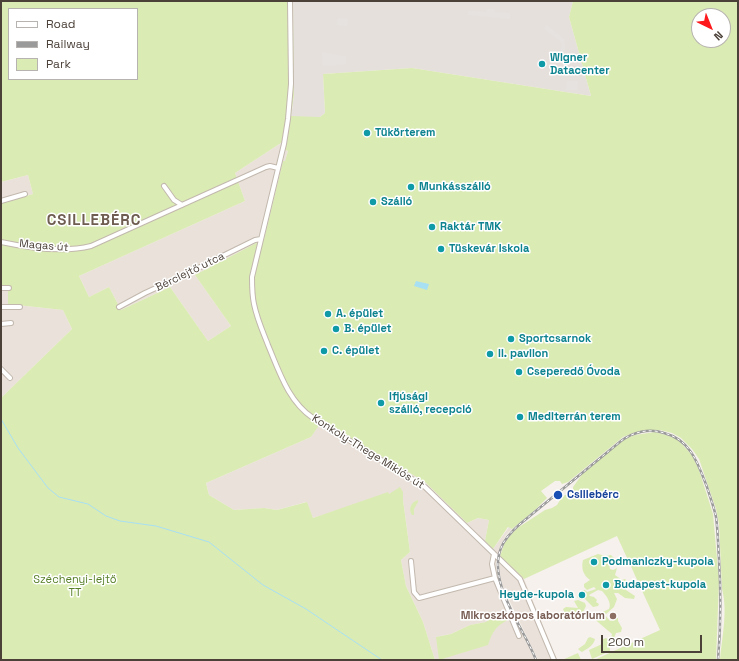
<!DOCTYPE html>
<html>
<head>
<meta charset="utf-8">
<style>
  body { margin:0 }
  #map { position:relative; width:739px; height:661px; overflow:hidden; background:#f6f1ec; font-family:"Space Grotesk",sans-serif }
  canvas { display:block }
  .frame { position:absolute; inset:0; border:2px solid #4b4139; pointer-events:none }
  .legend { position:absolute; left:8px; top:8px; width:130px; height:72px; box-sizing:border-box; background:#fff; border:1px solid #b7b3b0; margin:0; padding:5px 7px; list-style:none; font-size:12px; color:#4b4139 }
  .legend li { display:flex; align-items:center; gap:8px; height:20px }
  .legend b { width:20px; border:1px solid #b7b3b0 }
  .north { position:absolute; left:691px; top:8px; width:40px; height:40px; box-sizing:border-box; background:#fff; border:1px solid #b7b3b0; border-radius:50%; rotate:137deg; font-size:11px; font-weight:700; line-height:16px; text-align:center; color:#4b4139 }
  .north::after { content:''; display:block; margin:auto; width:14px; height:18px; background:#fe1a1c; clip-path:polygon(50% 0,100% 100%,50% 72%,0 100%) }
  .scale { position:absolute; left:601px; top:635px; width:101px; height:18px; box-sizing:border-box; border:2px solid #4b4139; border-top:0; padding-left:5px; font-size:12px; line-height:14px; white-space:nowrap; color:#4b4139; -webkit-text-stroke:3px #fff; paint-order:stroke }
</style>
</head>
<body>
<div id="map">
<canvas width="739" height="661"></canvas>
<div class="frame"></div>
<ul class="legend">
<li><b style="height:5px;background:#fff"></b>Road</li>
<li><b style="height:5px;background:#9a9a9a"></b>Railway</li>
<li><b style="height:11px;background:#dbebb4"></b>Park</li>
</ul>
<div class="north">N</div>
<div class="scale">200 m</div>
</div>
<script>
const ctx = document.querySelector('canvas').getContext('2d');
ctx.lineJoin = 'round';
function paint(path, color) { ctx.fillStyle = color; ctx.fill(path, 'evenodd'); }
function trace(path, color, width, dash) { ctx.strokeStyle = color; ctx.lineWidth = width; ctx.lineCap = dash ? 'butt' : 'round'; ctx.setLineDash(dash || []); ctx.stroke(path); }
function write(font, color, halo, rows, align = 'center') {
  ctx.font = font + ' "Space Grotesk",sans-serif'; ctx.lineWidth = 3; ctx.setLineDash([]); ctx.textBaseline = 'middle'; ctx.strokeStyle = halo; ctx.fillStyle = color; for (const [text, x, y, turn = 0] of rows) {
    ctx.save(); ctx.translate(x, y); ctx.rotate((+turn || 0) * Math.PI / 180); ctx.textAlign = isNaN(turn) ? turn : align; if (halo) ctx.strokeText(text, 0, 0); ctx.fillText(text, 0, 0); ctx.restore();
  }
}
const residential = new Path2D(`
  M287 139 285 150 288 151 286 158 285 161H283L264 239 195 275 231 326 208 341 170 287 121 310 109 287 89 297 79 276 245 201 235 173Z
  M28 175 33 194 1 203V182Z
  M1 287H8V304L63 310 72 329 1 398Z
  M322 420 425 482 467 523 478 518 489 520 485 541 493 549 509 527 512 529 506 535 500 547 496 559V572L503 596 536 660H435L423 622 406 586 401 560 410 552 403 500V492L388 494 313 518 306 502 277 510 264 508 234 510 209 495 206 483 311 437ZM486 622 499 625 493 631 491 636 436 637 451 634 470 625Z
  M500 556 524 579 557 660H538L502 585 499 572Z`);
const industrial = new Path2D(`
  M293 1H573L569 17 591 96 412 68 323 74 325 113 320 117H291L294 95Z`);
const green = new Path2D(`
  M1 1H293L294 95 291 116 320 117 325 113 323 74 412 68 591 96 569 17 573 1H738V660H720C722 637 728 611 722 589L719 524 716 509 699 459 692 449 681 438 672 433 660 430H647L633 433 623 437 568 482 562 484 560 481H555L541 491 547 498 535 510 512 529 508 527 493 549 485 541 489 520 478 518 467 523 425 482 322 421 311 437 206 483 209 495 234 510 264 508 277 510 307 502 313 518 388 492 389 494 400 487 403 492V500L410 552 401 560 406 586 423 622 435 660H1V398L72 329 63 310 8 304V287H1V203L33 194 28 175 1 182ZM9 9H137V79H9ZM699 16H723V40H699ZM287 139 285 150 288 151 285 161H283L264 239 195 275 231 326 208 341 170 287 121 310 109 287 89 297 79 276 245 201 235 173Z
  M655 432 666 435 677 439 692 455 699 470 713 514 719 581 716 660H594L660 630 617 536 524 579 500 556 505 542 516 529 545 510 552 508 557 505 560 500 565 495 570 494 573 491V487L583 473 617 445 627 438 635 435Z
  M418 500V502L414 509V515H412C408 509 411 502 418 500Z
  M598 554 606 556 611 555 614 558 609 564 610 569 613 570 617 568 615 575 622 580 625 579 627 581 626 585V590L635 596 634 599 625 598 618 593H614L617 599 614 607 605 615 610 621 613 620 615 617 618 618V621L622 628 621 632 616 633 614 638H611L612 634 592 617 609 609C612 603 606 595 602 591L598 590 589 595 590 596 594 597 597 600 596 602 599 604 598 606 593 607 585 599 581 600 577 597 578 593 583 590H585L587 592 596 589 594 587 587 590 584 587V584L590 580C583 575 581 568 583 560Z
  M578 600 585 603 586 606 583 612 582 618 580 620 578 614 574 612 571 613 570 618 568 620 563 609 566 607 578 608 574 601Z
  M504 611 508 620C496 626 492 632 488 645L439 660 436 637 451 634 470 625 486 622 496 614Z
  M590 637 595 639C594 645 587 649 582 652L579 650 578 649 585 644 588 638Z
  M606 638 609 640 610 651 592 659 589 650 602 644 601 640Z
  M578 653 581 660H562Z`);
const parking = new Path2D(`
  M487 9H494L495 12 510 13V19L468 15V11L486 12Z
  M338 18 348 19 347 26 337 25Z
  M547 25 564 39 565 47 564 53 560 51 562 45 560 41 544 29Z
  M322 52 346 57V64L323 66Z
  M567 81H578L577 90H566Z`);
const water = new Path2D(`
  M416 281 429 284 427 290 414 286Z`);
const stream = new Path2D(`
  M1 419 18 448 48 488 59 497 88 504 106 516 120 521 156 526 209 542 263 585 306 609 382 660`);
const minor = new Path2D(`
  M290 1 291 84 288 119 284 144 252 277C252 286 252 295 254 304 257 319 263 332 268 345 279 371 288 401 313 418L425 487 520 579 554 660
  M164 186 174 200 182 205
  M1 201 25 194
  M1 242C29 248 63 253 91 246L266 167 270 166 278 168
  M1 288H9
  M1 307H20
  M119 307 145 293 182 276 255 240 261 239
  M1 324 11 323
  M1 369 10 378
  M411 561 414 592 419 598 495 578 492 564 494 554
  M495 578 519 636`);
const rail = new Path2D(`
  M536 660C524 628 487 583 501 548 505 538 512 531 520 524L621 441C633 432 649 428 664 433 691 440 698 464 707 487 710 497 714 507 716 517 718 531 718 545 719 559 721 593 721 626 718 660`);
const markers = [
  [542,64,4,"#0f9aa8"],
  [367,133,4,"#0f9aa8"],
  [411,187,4,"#0f9aa8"],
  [373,202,4,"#0f9aa8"],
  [432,227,4,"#0f9aa8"],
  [441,249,4,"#0f9aa8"],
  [328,314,4,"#0f9aa8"],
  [336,329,4,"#0f9aa8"],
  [511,339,4,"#0f9aa8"],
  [324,351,4,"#0f9aa8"],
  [490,354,4,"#0f9aa8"],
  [519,372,4,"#0f9aa8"],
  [381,403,4,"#0f9aa8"],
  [520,417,4,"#0f9aa8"],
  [558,495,5,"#1a4fb4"],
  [594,562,4,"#0f9aa8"],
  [606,585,4,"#0f9aa8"],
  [582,595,4,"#0f9aa8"],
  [613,616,4,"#8d6e63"]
];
const cultureNames = [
  ["Wigner",550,58],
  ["Datacenter",550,71],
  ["Tükörterem",375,133],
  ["Munkásszálló",419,187],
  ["Szálló",381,202],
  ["Raktár TMK",440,227],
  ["Tüskevár Iskola",449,249],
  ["A. épület",336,314],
  ["B. épület",344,329],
  ["Sportcsarnok",519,339],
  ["C. épület",332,351],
  ["II. pavilon",498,354],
  ["Cseperedő Óvoda",527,372],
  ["Ifjúsági",389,397],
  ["szálló, recepció",389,410],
  ["Mediterrán terem",528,417],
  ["Podmaniczky-kupola",602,562],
  ["Budapest-kupola",614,585],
  ["Heyde-kupola",574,595,"right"]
];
const streetNames = [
  ["Magas út",44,246,5],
  ["Bérclejtő utca",190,272,-26],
  ["Konkoly-Thege Miklós út",368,452,32]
];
const transitNames = [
  ["Csillebérc",567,495]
];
const parkNames = [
  ["Széchenyi-lejtő",75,580],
  ["TT",75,593]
];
const educationNames = [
  ["Mikroszkópos laboratórium",605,616]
];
const districtNames = [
  ["CSILLEBÉRC",94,221]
];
paint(residential, '#eae2da');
paint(industrial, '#e6e0dd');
paint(green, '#dbebb4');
paint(parking, '#e5e2e0');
paint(water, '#a8e0f3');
trace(stream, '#a8e0f3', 1);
trace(minor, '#c2b8ae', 6);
trace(minor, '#fff', 4);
trace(rail, '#9a9a9a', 2.5);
trace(rail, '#fff', 1, [3]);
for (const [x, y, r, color] of markers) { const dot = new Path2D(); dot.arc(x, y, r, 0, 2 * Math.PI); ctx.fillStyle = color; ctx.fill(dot); trace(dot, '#fff', 1.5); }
write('bold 11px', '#0d838f', '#fff', cultureNames, 'left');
write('11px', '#4b4139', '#fff', streetNames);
write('bold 11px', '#164399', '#fff', transitNames, 'left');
write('11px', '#588029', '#fff', parkNames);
write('bold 11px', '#785e54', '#fff', educationNames, 'right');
ctx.letterSpacing = '1px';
write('bold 15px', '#6e5d50', '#fff', districtNames);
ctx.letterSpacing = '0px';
</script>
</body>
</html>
